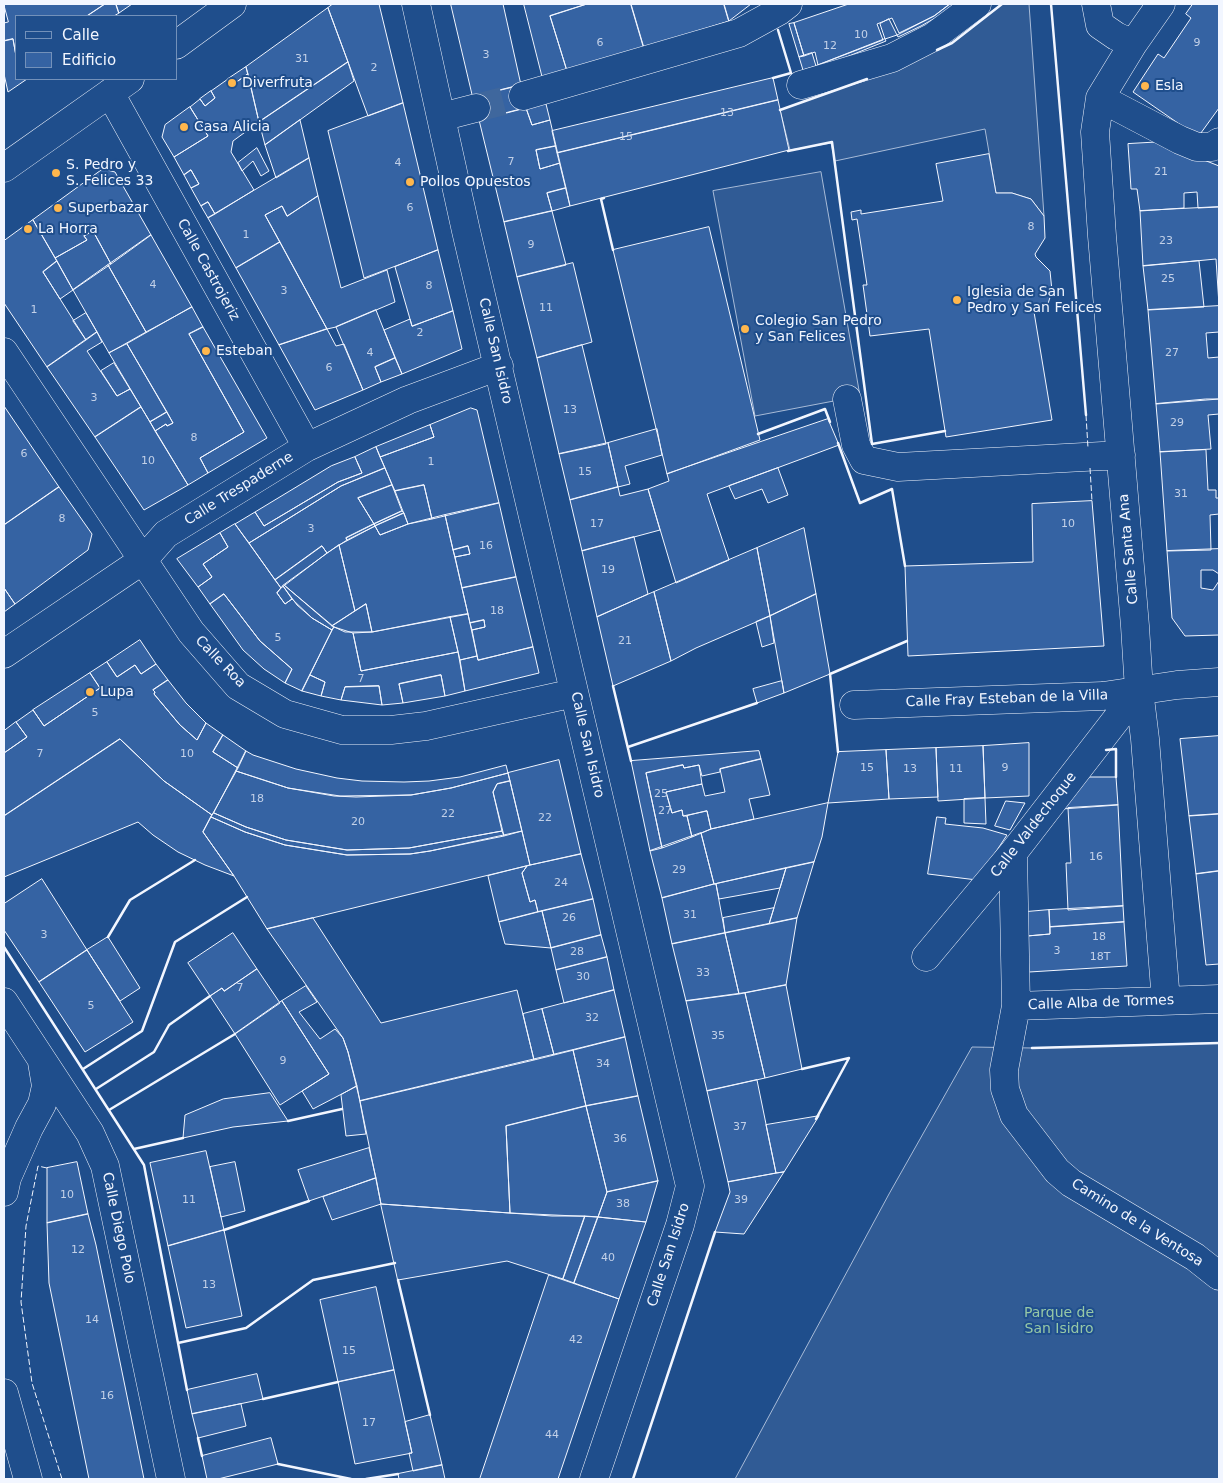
<!DOCTYPE html>
<html>
<head>
<meta charset="utf-8">
<style>
  body { margin:0 }
  #map { position:relative; width:1223px; height:1483px; overflow:hidden; background:#1f4e8c; font-family:"DejaVu Sans",sans-serif }
  canvas { display:block }
  .frame { position:absolute; inset:0; border:5px solid #f2f6ff; pointer-events:none }
  .legend { position:absolute; left:15px; top:15px; width:162px; height:65px; box-sizing:border-box; background:#1f4e8c; border:1px solid #7391ba; margin:0; padding:6px 9px; list-style:none; font-size:15px; color:#f2f6ff }
  .legend li { display:flex; align-items:center; gap:10px; height:25px }
  .legend b { width:25px; border:1px solid #7391ba }
</style>
</head>
<body>
<div id="map">
<canvas width="1223" height="1483"></canvas>
<div class="frame"></div>
<ul class="legend">
<li><b style="height:6px;background:#1f4e8c"></b>Calle</li>
<li><b style="height:14px;background:#3563a3"></b>Edificio</li>
</ul>
</div>
<script>
const ctx = document.querySelector('canvas').getContext('2d');
ctx.lineJoin = 'round';
function paint(path, color) { ctx.fillStyle = color; ctx.fill(path, 'evenodd'); }
function trace(path, color, width, dash) { ctx.strokeStyle = color; ctx.lineWidth = width; ctx.lineCap = dash ? 'butt' : 'round'; ctx.setLineDash(dash || []); ctx.stroke(path); }
function write(font, color, halo, rows, align = 'center') {
  ctx.font = font + ' "DejaVu Sans",sans-serif'; ctx.lineWidth = 4; ctx.setLineDash([]); ctx.textBaseline = 'middle'; ctx.strokeStyle = halo; ctx.fillStyle = color; for (const [text, x, y, turn = 0] of rows) {
    ctx.save(); ctx.translate(x, y); ctx.rotate((+turn || 0) * Math.PI / 180); ctx.textAlign = isNaN(turn) ? turn : align; if (halo) ctx.strokeText(text, 0, 0); ctx.fillText(text, 0, 0); ctx.restore();
  }
}
const built = new Path2D(`
  M1002 4H1029L1044 216 1031 199 1012 193H996L985 129 835 161 831 143 790 150 780 110 893 70 952 43Z
  M821 172 860 396 755 416 713 191Z
  M1219 1043V1479H735L889 1194 972 1047 1032 1048Z`);
const building = new Path2D(`
  M4 4H105L87 16H16V56L13 39 4 41V23L8 22Z
  M105 4H116L119 13 114 16H87Z
  M116 4H132L119 13Z
  M333 4H379L403 103 368 116 328 8Z
  M451 4H503L521 85 473 97Z
  M524 4H587L550 16 567 71 543 79Z
  M587 4H631L644 48 567 71 550 16Z
  M631 4H724L729 21 644 48Z
  M724 4H751L729 21Z
  M849 4H950L934 16 899 33 892 18 877 24 883 40 818 65 815 52 804 56 794 23Z
  M950 4H955L944 13 921 26 898 37 897 35 934 16Z
  M1193 4H1219V108L1198 137 1133 92 1158 54 1164 58 1191 18 1186 14Z
  M328 8 348 62 259 122 246 67Z
  M889 19 897 35 885 39 880 24Z
  M794 23 804 56 799 57 789 24Z
  M13 39 16 56V79H27L8 92 4 74V41Z
  M885 39 886 41 817 69 816 66Z
  M812 53 816 66 803 70 799 57Z
  M348 62 354 81 265 145 259 122Z
  M246 67 248 74 232 85 228 79Z
  M248 74 259 122 233 141 231 152 254 190 215 214 208 202 201 206 191 188 199 184 191 170 184 175 174 157 208 136 190 107 200 99 205 106 215 98 211 91 228 79 232 85Z
  M773 78 778 100 557 153 552 131Z
  M521 85 526 108 479 120 473 97Z
  M211 91 215 98 205 106 200 99Z
  M778 100 789 150 570 206 557 153Z
  M403 103 438 250 364 278 328 131Z
  M546 104 550 120 532 125 526 108Z
  M190 107 208 136 174 157 162 137 165 125Z
  M526 108 532 125 550 120 556 146 536 150 540 169 560 163 566 188 547 193 552 211 504 222 479 120Z
  M300 120 309 158 276 178 265 145Z
  M1159 142 1219 166V207L1198 208 1197 192 1184 193V208L1140 211 1137 189H1131L1128 144Z
  M556 146 560 163 540 169 536 150Z
  M257 148 269 171 261 176 253 161 242 171 238 163Z
  M989 154 996 193H1012L1031 199 1044 216 1045 238 1035 254 1036 257 1050 271 1052 291 1046 310 1034 312 1052 420 946 437 929 329 870 336 863 285H867L857 219 852 220 851 212 861 210V214L943 201 936 164Z
  M309 158 318 196 287 216 282 206 265 215 280 242 236 268 208 218Z
  M103 169 115 172 151 235 111 264 93 231 84 236 87 240 55 258 33 220Z
  M191 170 199 184 191 188 184 175Z
  M566 188 570 206 552 211 547 193Z
  M318 196 341 288 387 270 395 302 336 327 327 329 265 215 282 206 287 216Z
  M208 202 215 214 208 218 201 206Z
  M1219 207V305L1216 259 1143 266 1140 211Z
  M552 211 566 265 517 277 504 222Z
  M33 220 57 261 43 272 86 340 47 367 4 303V241Z
  M709 227 760 440 667 474 613 250Z
  M93 231 111 264 73 290 55 258 87 240 84 236Z
  M151 235 192 307 146 332 108 265Z
  M280 242 327 329 279 345 236 268Z
  M438 250 453 311 412 326 395 267Z
  M57 261 73 290 60 299 43 272Z
  M1199 261 1204 307 1148 310 1143 266Z
  M573 263 592 342 537 358 517 277Z
  M108 265 146 332 109 353 73 290Z
  M1219 306V332L1206 333 1208 358 1219 357V399L1156 404 1148 310Z
  M192 307 203 327 189 334 244 432 200 458 208 473 188 485 155 431 166 424 167 426 173 423 127 344Z
  M376 310 395 358 375 367 381 382 363 390 336 327Z
  M453 311 462 349 402 374 384 330 410 319 412 326Z
  M86 313 97 332 86 340 73 321Z
  M203 327 267 438 208 473 200 458 244 432 189 334Z
  M327 329 336 346 344 344 363 390 315 410 279 345Z
  M97 332 102 342 87 351 117 396 130 389 141 407 95 437 47 367Z
  M127 344 167 412 150 422 109 353Z
  M582 345 606 444 559 454 537 358Z
  M395 358 402 374 381 382 375 367Z
  M114 363 130 389 117 396 101 371Z
  M1206 399H1219V414L1208 415 1211 449 1160 452 1156 404Z
  M4 406 59 487 4 525Z
  M141 407 188 485 144 510 95 437Z
  M471 408 477 410 499 503 432 519 424 485 395 491 380 457 434 437 430 425Z
  M167 412 173 423 167 426 166 424 155 431 150 422Z
  M828 419 839 445 707 494 729 560 676 583 648 489 669 481 667 474Z
  M430 425 434 437 380 457 376 447Z
  M657 429 662 455 625 466 630 484 618 487 608 443Z
  M608 443 618 487 570 500 559 454Z
  M376 447 385 468 341 486 249 543 235 524 255 512 264 526 338 482 362 473 355 457Z
  M1206 450 1208 490H1216V498H1219V514L1210 515 1211 550 1167 551 1160 452Z
  M355 457 362 473 338 482 264 526 255 512 331 466Z
  M385 468 392 485 358 498 374 524 346 538 347 540 327 553 322 546 275 580 249 543 341 486Z
  M778 468 788 495 768 503 762 489 735 499 729 486Z
  M392 485 402 511 374 524 358 498Z
  M424 485 432 519 408 524 395 491Z
  M59 487 92 534 88 550 15 604 4 588V525Z
  M618 487 620 496 648 489 660 530 582 551 570 500Z
  M1092 501 1104 646 908 656 905 566 1033 562 1032 504Z
  M499 503 516 577 462 588 455 557 470 554 468 546 453 550 445 515Z
  M402 511 404 513 375 526 374 524Z
  M404 513 408 524 380 535 375 526Z
  M445 515 468 614 372 632 366 604 355 611 339 545 375 526 380 535 408 524Z
  M235 524 281 588 277 593 285 604 292 599 312 618 332 630 302 691 285 683 292 669 260 641 224 594 210 604 198 587 212 577 203 564 228 547 220 533Z
  M374 524 375 526 347 540 346 538Z
  M804 528 816 594 770 616 757 548Z
  M220 533 228 547 203 564 212 577 198 587 177 559Z
  M634 537 648 594 597 617 582 551Z
  M339 545 355 611 332 626 284 585Z
  M322 546 327 553 281 588 275 580Z
  M468 546 470 554 455 557 453 550Z
  M757 548 770 616 696 648 671 661 654 592Z
  M1219 549V574L1213 570H1201V588L1213 590 1219 581V635L1185 636 1172 618 1167 551Z
  M516 577 533 647 478 660 472 630 485 627 484 620 470 623 462 588Z
  M284 585 334 627 332 630 312 618 297 605 283 586Z
  M283 586 292 599 285 604 277 593Z
  M4 588 15 604 4 612Z
  M654 592 671 661 613 686 597 617Z
  M224 594 260 641 292 669 285 683 264 669 243 650 210 604Z
  M816 594 830 674 784 693 770 616Z
  M366 604 372 632H345L332 626Z
  M468 614 477 656 460 660 450 617Z
  M770 616 774 643 762 647 756 622Z
  M450 617 458 652 361 671 353 633 372 632Z
  M484 620 485 627 472 630 470 623Z
  M334 627 353 633 361 671 458 652 465 691 445 696 441 675 399 684 403 703 382 705 379 686 345 687 341 700 321 696 325 682 310 675Z
  M140 640 156 664 141 674 135 665 117 677 107 662Z
  M533 647 539 673 465 691 460 660 477 656 478 660Z
  M107 662 117 677 135 665 141 674 156 664 168 680 153 690 155 692 154 694 180 725 197 740 206 723 223 735 213 752 238 768 212 815 164 781 120 739 4 816V753L27 737 16 722 33 710 44 726 100 688 90 673Z
  M90 673 100 688 44 726 33 710Z
  M310 675 325 682 321 696 302 691Z
  M441 675 445 696 403 703 399 684Z
  M168 680 186 703 206 723 197 740 180 725 154 694 155 692 153 690Z
  M782 681 784 693 757 703 753 689Z
  M379 686 382 705 341 700 345 687Z
  M16 722 27 737 4 753V731Z
  M223 735 246 751 238 768 213 752Z
  M1219 736V814L1189 816 1180 739Z
  M120 739 164 781 212 815 203 832 234 876 205 865 178 852 153 835 138 822 4 877V816Z
  M1029 743V796L985 798 983 746Z
  M983 746 985 798 938 801 936 748Z
  M936 748 938 797 889 799 886 750Z
  M886 750 889 799 828 803 838 752Z
  M246 751 253 755 296 769 337 778 362 781 404 782 429 781 460 777 506 765 508 773 451 788 411 795 340 796 288 788 236 771Z
  M759 751 761 759 720 769V772L702 776 699 765 684 768 683 765 646 773 662 848 650 851 631 761Z
  M761 759 770 795 749 799 754 819 711 829 707 811 683 816 682 810 672 813 666 792 702 784 705 796 725 792 720 769Z
  M559 760 581 854 530 865 508 773Z
  M683 765 684 768 699 765 702 784 666 792 672 813 682 810 683 816H687L692 837 662 848 646 773Z
  M236 771 288 788 334 796 356 797 411 795 451 788 508 773 510 781 497 784 493 792 502 831 409 848 347 850 286 840 246 827 214 813Z
  M1084 777H1116L1118 805 1062 809Z
  M510 781 522 831 504 836 493 792 497 784Z
  M985 798 986 824 964 823V799Z
  M1006 801 1025 803 1010 830 995 826Z
  M828 803 822 837 814 862 714 884 701 833 711 829Z
  M1118 805 1123 906 1068 910 1066 863H1071L1068 808Z
  M707 811 711 829 692 837 687 816Z
  M214 813 246 827 286 840 347 850 409 848 502 831 504 836 430 851 410 854 347 855 285 845 245 832 211 817Z
  M1219 814V871L1196 874 1189 816Z
  M211 817 245 832 285 845 347 855 410 854 430 851 522 831 530 865 267 929 234 876 203 832Z
  M937 817 946 818 945 824 983 828 1007 835 977 880 928 874Z
  M701 833 714 884 662 898 650 851Z
  M581 854 593 899 538 912 535 900 530 902 522 873 527 866Z
  M814 862 797 918 769 924 786 868Z
  M527 866 522 873 530 902 535 900 538 912 499 922 488 876Z
  M786 868 780 888 719 899 716 884Z
  M1219 871V964L1206 965 1196 874Z
  M42 879 87 950 39 982 4 930V904Z
  M714 884H716L725 933 672 944 662 898Z
  M593 899 601 935 551 948 542 911Z
  M1123 906 1124 922 1050 927 1049 910Z
  M774 908 769 924 725 933 723 918Z
  M1049 910 1050 934 1027 936 1026 912Z
  M542 911 551 948 505 944 499 922Z
  M313 918 381 1023 517 990 534 1060 360 1101 348 1052 343 1038 267 929Z
  M797 918 786 985 739 994 725 933Z
  M1124 922 1127 966 1029 972 1027 936 1050 934V927Z
  M233 933 257 969 224 991 222 988 210 996 188 963Z
  M725 933 739 994 686 1001 672 944Z
  M601 935 607 957 556 970 551 948Z
  M108 937 140 988 120 1001 87 950Z
  M87 950 133 1022 85 1052 39 982Z
  M607 957 614 990 564 1003 556 970Z
  M257 969 280 1003 235 1034 210 996 222 988 224 991Z
  M786 985 802 1069 765 1078 745 993Z
  M306 986 317 1002 299 1012 320 1039 335 1029 343 1038 348 1052 357 1086 313 1109 302 1091 329 1074 282 1001Z
  M614 990 625 1037 554 1055 542 1009Z
  M745 993 765 1078 707 1091 686 1001Z
  M282 1001 329 1074 280 1105 235 1034Z
  M542 1009 554 1055 534 1060 523 1014Z
  M625 1037 638 1096 586 1106 573 1050Z
  M573 1050 586 1106 506 1126 510 1213 381 1204 360 1101Z
  M757 1080 776 1173 728 1182 707 1091Z
  M357 1086 366 1134 346 1136 341 1095Z
  M270 1093 288 1121 233 1127 183 1138 185 1115 223 1099Z
  M638 1096 658 1181 607 1192 586 1106Z
  M586 1106 607 1192 598 1217 510 1213 506 1126Z
  M819 1116 784 1172 776 1173 766 1125Z
  M369 1148 376 1178 309 1201 298 1170Z
  M206 1151 224 1230 168 1246 150 1163Z
  M77 1162 88 1214 47 1223V1168Z
  M235 1162 245 1211 221 1217 210 1167Z
  M784 1172 744 1234 715 1232 730 1192 728 1182Z
  M376 1178 381 1204 332 1220 323 1197Z
  M658 1181 646 1222 598 1217 607 1192Z
  M381 1204 552 1216H585L563 1279 507 1261 398 1280Z
  M88 1214 96 1245 144 1479H89L49 1283 47 1223Z
  M585 1216 598 1217 574 1283 563 1279Z
  M598 1217 646 1222 619 1299 574 1283Z
  M224 1230 242 1316 186 1328 168 1246Z
  M549 1275 619 1299 558 1479H480Z
  M376 1287 394 1370 338 1382 320 1300Z
  M394 1370 412 1453 355 1464 338 1382Z
  M257 1374 263 1399 192 1414 187 1390Z
  M241 1404 246 1426 198 1438 192 1414Z
  M430 1415 442 1465 413 1471 409 1453H412L405 1422Z
  M271 1438 278 1464 218 1479H207L202 1456Z
  M442 1465 445 1479H399L398 1474Z`);
const minorTunnel = new Path2D(`
  M476 108 523 96`);
const minor = new Path2D(`
  M416 4 466 231 690 1186 680 1225 594 1479
  M1096 4 1100 25 1116 36 1133 44
  M1161 4 1133 44 1100 98 1095 132 1102 236 1135 626 1139 690 1145 739 1166 1001
  M176 45 232 4
  M801 85 892 58 933 37 977 4
  M110 93 307 447
  M523 96 739 33 779 11 788 4
  M1100 98 1180 140 1197 147H1212L1219 142
  M441 117 476 108
  M4 168 130 79
  M4 352 191 632 238 686 285 714 342 730H391L426 726 574 693
  M847 399 856 445 864 460 898 467 1121 455
  M4 654 143 560 166 534 307 447 408 400 499 366
  M854 705 1103 696 1177 685 1219 682
  M1013 853 1016 1006 1004 1070 1005 1089 1014 1115 1057 1171 1071 1183 1195 1257 1219 1276
  M926 957 1013 853 1139 690
  M4 1002 90 1133 105 1166 171 1479
  M1016 1006 1219 999
  M4 1192 7 1178 29 1128 42 1104 46 1086 42 1062
  M4 1393 28 1479`);
const fence = new Path2D(`
  M1086 415 1088 448
  M1090 468 1092 501
  M47 1168 38 1166 26 1226 21 1302 32 1383 62 1479`);
const wall = new Path2D(`
  M1051 4 1086 415
  M937 50 952 43 1002 4
  M773 78 791 73 778 30
  M780 110 867 79
  M788 151 832 142 872 444 945 431
  M604 198 601 199 613 250
  M758 434 825 409 830 422
  M838 443 860 503 892 489 905 566
  M613 686 631 761
  M628 747 757 703
  M1106 750 1116 749V777
  M838 752 830 674 907 641
  M108 937 130 900 195 860
  M4 947 144 1165 187 1390
  M1032 1048 1219 1043
  M83 1069 142 1031 175 942 247 897
  M802 1069 849 1058 816 1119
  M96 1089 154 1052 169 1025 210 996
  M109 1110 235 1034
  M288 1121 342 1109
  M134 1149 183 1138
  M224 1230 309 1201
  M398 1280 430 1415
  M178 1343 246 1328 313 1280 395 1263
  M263 1399 338 1382
  M198 1438 202 1456
  M278 1464 351 1479
  M366 1479 398 1474
  M633 1479 715 1232`);
const markers = [
  [232,83,5,"#ffb74d"],
  [1145,86,5,"#ffb74d"],
  [184,127,5,"#ffb74d"],
  [56,173,5,"#ffb74d"],
  [410,182,5,"#ffb74d"],
  [58,208,5,"#ffb74d"],
  [28,229,5,"#ffb74d"],
  [957,300,5,"#ffb74d"],
  [745,329,5,"#ffb74d"],
  [206,351,5,"#ffb74d"],
  [90,692,5,"#ffb74d"]
];
const numberNames = [
  ["10",861,35],
  ["6",600,43],
  ["9",1197,43],
  ["12",830,46],
  ["3",486,55],
  ["31",302,59],
  ["2",374,68],
  ["13",727,113],
  ["15",626,137],
  ["7",511,162],
  ["4",398,163],
  ["21",1161,172],
  ["6",410,208],
  ["8",1031,227],
  ["1",246,235],
  ["23",1166,241],
  ["9",531,245],
  ["25",1168,279],
  ["4",153,285],
  ["8",429,286],
  ["3",284,291],
  ["11",546,308],
  ["1",34,310],
  ["2",420,333],
  ["4",370,353],
  ["27",1172,353],
  ["6",329,368],
  ["3",94,398],
  ["13",570,410],
  ["29",1177,423],
  ["8",194,438],
  ["6",24,454],
  ["10",148,461],
  ["1",431,462],
  ["15",585,472],
  ["31",1181,494],
  ["8",62,519],
  ["17",597,524],
  ["10",1068,524],
  ["3",311,529],
  ["16",486,546],
  ["19",608,570],
  ["18",497,611],
  ["5",278,638],
  ["21",625,641],
  ["7",361,679],
  ["5",95,713],
  ["7",40,754],
  ["10",187,754],
  ["15",867,768],
  ["9",1005,768],
  ["13",910,769],
  ["11",956,769],
  ["25",661,794],
  ["18",257,799],
  ["27",665,811],
  ["22",448,814],
  ["22",545,818],
  ["20",358,822],
  ["16",1096,857],
  ["29",679,870],
  ["24",561,883],
  ["31",690,915],
  ["26",569,918],
  ["3",44,935],
  ["18",1099,937],
  ["3",1057,951],
  ["28",577,952],
  ["18T",1100,957],
  ["33",703,973],
  ["30",583,977],
  ["7",240,988],
  ["5",91,1006],
  ["32",592,1018],
  ["35",718,1036],
  ["9",283,1061],
  ["34",603,1064],
  ["37",740,1127],
  ["36",620,1139],
  ["10",67,1195],
  ["11",189,1200],
  ["39",741,1200],
  ["38",623,1204],
  ["12",78,1250],
  ["40",608,1258],
  ["13",209,1285],
  ["14",92,1320],
  ["42",576,1340],
  ["15",349,1351],
  ["16",107,1396],
  ["17",369,1423],
  ["44",552,1435]
];
const poiNames = [
  ["Diverfruta",242,83],
  ["Esla",1155,86],
  ["Casa Alicia",194,127],
  ["S. Pedro y",66,165],
  ["S. Felices 33",66,181],
  ["Pollos Opuestos",420,182],
  ["Superbazar",68,208],
  ["La Horra",38,229],
  ["Iglesia de San",967,292],
  ["Pedro y San Felices",967,308],
  ["Colegio San Pedro",755,321],
  ["y San Felices",755,337],
  ["Esteban",216,351],
  ["Lupa",100,692]
];
const streetNames = [
  ["Calle Castrojeriz",208,270,61],
  ["Calle San Isidro",495,351,77],
  ["Calle Trespaderne",239,489,-32],
  ["Calle Santa Ana",1129,549,-95],
  ["Calle Roa",220,662,46],
  ["Calle Fray Esteban de la Villa",1007,699,-2],
  ["Calle San Isidro",587,745,77],
  ["Calle Valdechoque",1034,825,-52],
  ["Calle Alba de Tormes",1101,1003,-2],
  ["Camino de la Ventosa",1137,1223,32],
  ["Calle Diego Polo",118,1228,78],
  ["Calle San Isidro",669,1255,-72]
];
const parkNames = [
  ["Parque de",1059,1313],
  ["San Isidro",1059,1329]
];
paint(built, '#305b95');
trace(built, '#a8bbd7', 1);
paint(building, '#3563a3');
trace(building, '#f2f6ff', 1);
trace(minorTunnel, '#3f679d', 28, [28, 14]);
trace(minor, '#f2f6ff', 29);
trace(minor, '#1f4e8c', 28);
trace(fence, '#f2f6ff', 1, [6, 2.5]);
trace(wall, '#f2f6ff', 2.5);
for (const [x, y, r, color] of markers) { const dot = new Path2D(); dot.arc(x, y, r, 0, 2 * Math.PI); ctx.fillStyle = color; ctx.fill(dot); trace(dot, '#1f4e8c', 2); }
write('11px', '#c3d1e8', null, numberNames);
write('14px', '#f2f6ff', '#1f4e8c', poiNames, 'left');
write('14px', '#f2f6ff', '#1f4e8c', streetNames);
write('14px', '#97c8a6', '#1f4e8c', parkNames);
</script>
</body>
</html>
